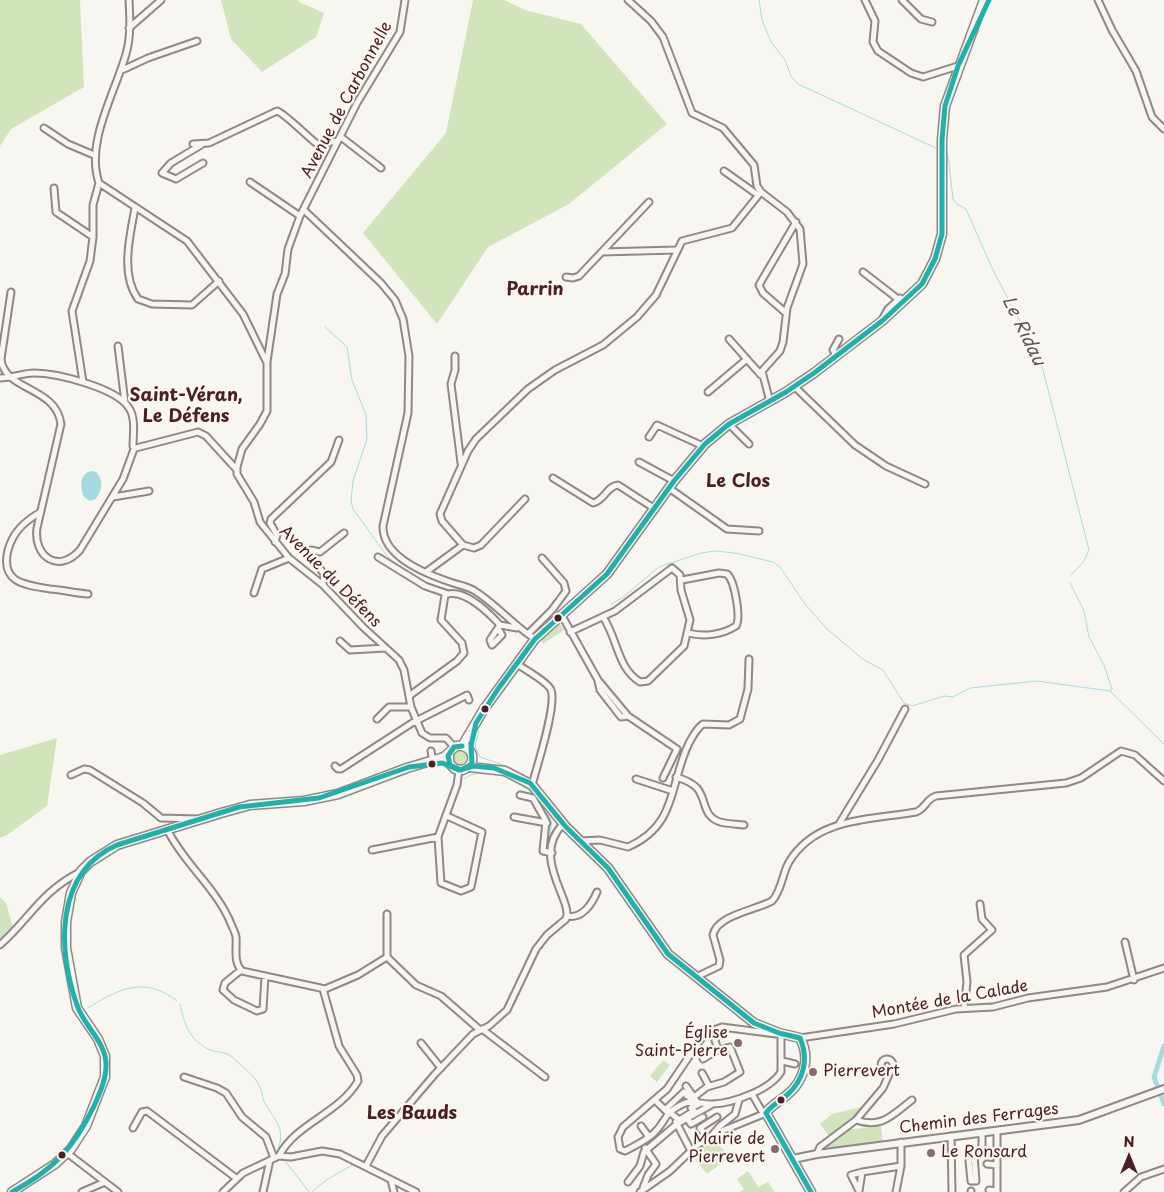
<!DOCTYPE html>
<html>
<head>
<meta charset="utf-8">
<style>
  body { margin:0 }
  #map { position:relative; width:1164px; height:1192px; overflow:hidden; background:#f8f6f0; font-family:"Playpen Sans",sans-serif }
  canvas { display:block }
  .north { position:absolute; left:1104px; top:1132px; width:50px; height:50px; -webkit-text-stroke:4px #fbf7ec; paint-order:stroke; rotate:0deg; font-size:14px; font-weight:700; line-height:20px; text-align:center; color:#4a1f2b }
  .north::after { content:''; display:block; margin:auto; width:18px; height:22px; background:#4a1f2b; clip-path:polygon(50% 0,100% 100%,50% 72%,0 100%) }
</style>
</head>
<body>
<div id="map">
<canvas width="1164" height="1192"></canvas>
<div class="north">N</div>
</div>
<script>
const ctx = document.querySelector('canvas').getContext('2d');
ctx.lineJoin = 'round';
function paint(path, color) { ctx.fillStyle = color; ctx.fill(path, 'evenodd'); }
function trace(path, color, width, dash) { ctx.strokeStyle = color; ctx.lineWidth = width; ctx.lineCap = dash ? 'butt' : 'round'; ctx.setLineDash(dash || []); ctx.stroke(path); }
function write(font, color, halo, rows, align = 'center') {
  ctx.font = font + ' "Playpen Sans",sans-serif'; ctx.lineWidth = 4.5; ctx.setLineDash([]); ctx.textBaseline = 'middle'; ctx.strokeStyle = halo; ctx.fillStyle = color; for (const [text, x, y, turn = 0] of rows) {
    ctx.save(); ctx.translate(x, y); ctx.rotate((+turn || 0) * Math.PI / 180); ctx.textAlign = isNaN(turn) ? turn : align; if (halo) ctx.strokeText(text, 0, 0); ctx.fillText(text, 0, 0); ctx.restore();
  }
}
const green = new Path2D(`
  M0 0H80L84 87 11 129 0 146Z
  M221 0H299V2L324 13 316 37 262 72 231 39Z
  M473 0H504L525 10 581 24 667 124 569 204 488 247 437 324 363 233 446 133Z
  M558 622 564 630 543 644 540 638Z
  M57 738 47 806 7 835 0 838V755Z
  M452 758a8 8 0 1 1 16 0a8 8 0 1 1-16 0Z
  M0 897 6 903 13 928 0 939Z
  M663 1060 670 1065 657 1082 650 1076Z
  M861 1107 864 1109 829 1136 820 1124 832 1114Z
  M881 1126 883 1143 825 1148 846 1130Z
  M712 1137 730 1157 707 1174 691 1155Z
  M748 1171 758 1187 768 1182 775 1192H740L744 1189 737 1179Z`);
const water = new Path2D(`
  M91 471 96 472C104 481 102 489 96 499L90 501 84 497C80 488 79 474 91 471Z`);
const stream = new Path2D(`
  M759 0 762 20 771 42 785 60 791 76 798 84 938 149
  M946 153 948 155 953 199 957 204 966 209 992 268 1041 362 1089 550 1084 561 1071 575
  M325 327 347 347 352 380 366 415 367 439 353 481 351 501 353 509 387 556 402 569
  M418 579C448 594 473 587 497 616
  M1070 583 1084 611 1089 637 1104 665 1112 689 1110 691 1164 744
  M611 604 622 598 659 567 701 553 715 551 735 553 773 562 780 567 805 604 827 629 864 660 883 670 904 703 912 706 944 696 953 697 970 688 1037 681 1110 691
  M479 731 475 746 480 757 506 766
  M464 779C490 758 545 792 551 822 552 829 548 841 547 849
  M520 977 531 953
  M180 1004C184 1024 190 1041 210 1050 217 1053 226 1051 232 1057 241 1066 255 1075 260 1087 263 1093 262 1100 266 1105 277 1123 285 1128 278 1150
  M88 1008C119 988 146 976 177 1001
  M452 1052 474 1030
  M427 1079 435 1071
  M397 1114 422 1084
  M283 1158 309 1192
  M359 1161 366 1160
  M312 1192C325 1179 339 1173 354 1164`);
const canal = new Path2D(`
  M1164 1046 1154 1077 1164 1104`);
const minor = new Path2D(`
  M129 0C130 18 131 37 126 54 115 93 85 143 99 183L187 241 243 314 267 363V411L260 424 242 449 237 467V474L254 502 260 522 289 558 323 585 363 627 399 660 404 670 411 707 422 733 430 738H446L454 747
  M628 0 651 21 663 37 692 113 723 128 754 165 757 186 761 192 787 212 800 229 803 264 787 308 783 342 780 351 762 371 770 402
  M865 0 875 21 873 42 878 51 911 73 923 77 958 66
  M902 0 921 19 932 22
  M1098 0 1112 30 1136 71 1152 117 1164 129
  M129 28 161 0
  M120 71 148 58 197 41
  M44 128 68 144 94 155
  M341 137 381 168
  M193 144 209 143 277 111C283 112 309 138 317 144L337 141
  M201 145 171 163 162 173 176 179 203 163
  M724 171 758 195
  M250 182 300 216
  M54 188 56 212 93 237
  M135 208C130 236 120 274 138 299L152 304 192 305 219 281
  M304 210 381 283 395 300 403 319 409 356 408 413 383 526C382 557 426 574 450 582 458 585 467 586 475 591 497 605 513 625 535 639
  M602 252 676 250
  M863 272 898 299
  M566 277 573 278 579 276 649 202
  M11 292 1 359C4 391 56 386 61 424L37 528C33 557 59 574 80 550L123 479 134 449
  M786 313 763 293 759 285 796 222
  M883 318 888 309 900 298
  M729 339 761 375
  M118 346 125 403
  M455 356V370L451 384 461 463
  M836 356 833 350 839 339
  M267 362 277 294 285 274 288 249 300 216 357 103 400 32 405 0
  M0 378C12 378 23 373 34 373 57 373 117 388 129 408 136 418 133 435 133 446
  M83 382 72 311 90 261 93 237V205L99 183
  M795 387 855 445 886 466 925 484
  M708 392 747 359
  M729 424 749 444
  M649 437 657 425 703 446
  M136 448 198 432 206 436 237 470
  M639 462 674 481
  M553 478 593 503C604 501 607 486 618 485L655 509
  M669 488 727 529 759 531
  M113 497 149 491
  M39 513C24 522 13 532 8 550 0 583 25 585 50 589 63 590 75 593 88 594
  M275 542 277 535 270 523 271 519 331 462 339 440
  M463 545 474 548 481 545 525 499
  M378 557 425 586 448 594
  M426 572 463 545 442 521 440 514 468 451 476 439 528 389 555 370 603 345 637 317 656 295 682 241 732 228 761 192
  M682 580 719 573 727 574C735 581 741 618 736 626 722 635 704 637 688 633
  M323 585 324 574 308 553 311 550 320 552 344 533
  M254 593 262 569 289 558
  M561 614 598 680 628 716 677 749 663 778
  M500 625 517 628
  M570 632 615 611 672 568 680 575 681 590 690 620 684 646 648 681 640 682C617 668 618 639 603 617
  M528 634 552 610 566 591 564 583 542 558
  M340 641 350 650 385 648
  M517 664C524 669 548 682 551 690 557 705 537 766 532 785
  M598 681 600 690 621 717 628 716
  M409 696 457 661 464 653 462 643 441 620 445 595C463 587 489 613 500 625L490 640 492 645 502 635 499 630
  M377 719 389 707H411
  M431 751 433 763
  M335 766 338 769H341L412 723 467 695 469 700
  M71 775 84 769 90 770 143 803 161 818 198 819
  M676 777C683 779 691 782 697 788 707 800 702 816 720 822 728 824 736 824 744 825
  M636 779 673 791
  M520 795 533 798 546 821 543 851 552 853
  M514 817 547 823
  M839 824 878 760 905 709
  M167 829C183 862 213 885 229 919 231 925 235 931 236 937 237 948 233 962 242 971L325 989 358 975 387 957 416 985 441 996 480 1030
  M438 837 441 883 461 891 471 887 482 832 447 816
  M581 841 600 840 628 847C678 825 669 784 689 743 693 736 696 729 703 724L729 725 740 719 748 689 749 659
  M372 850 438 837 457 785 459 770
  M387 914V957
  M568 916C582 919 592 904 597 892
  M1125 942 1134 980
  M0 945C30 918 42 891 80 872
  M241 970 225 983 223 990 234 1000 257 1011 263 1009 265 977
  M696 977 719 966 720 960 713 935C717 915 756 910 772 901 782 890 782 874 789 862 816 817 871 820 916 812 925 809 926 799 936 796L1066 783 1081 778 1121 751 1135 755 1164 781
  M964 1008 967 982 964 955 992 930 982 919 980 904
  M482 1029 545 1077
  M776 1034 722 1027 705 1033 667 1089 623 1127 618 1137 620 1149 625 1151C634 1146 646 1141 654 1133 667 1121 662 1114 683 1104 691 1099 704 1105 713 1104 733 1103 770 1090 781 1072V1038
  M714 1037 718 1050
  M800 1038 894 1024 956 1009 993 1007 1028 998 1107 987 1164 968
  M421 1043 441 1068
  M881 1065a6 6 0 1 1 12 0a6 6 0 1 1-12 0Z
  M782 1061 795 1064
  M702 1073 709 1086
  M184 1077 217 1088 226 1093 242 1117 266 1137 274 1158
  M686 1086 693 1096
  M684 1092 687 1096 690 1094 699 1104 691 1108 694 1111 679 1120 666 1109Z
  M752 1094 763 1113
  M655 1100 667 1112
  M691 1103 690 1100 707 1087 724 1082 740 1072 730 1047 716 1051 703 1059
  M687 1118 691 1124 703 1117
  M856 1120 883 1088 891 1070
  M676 1122 691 1151
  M641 1126 649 1137
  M133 1128 142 1112 147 1111 236 1178
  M997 1131V1192
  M703 1132 700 1128 717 1117
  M713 1134 720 1126 735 1114 739 1100
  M951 1136 952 1192
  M67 1153 118 1192
  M817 1154 820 1147 856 1120C882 1129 892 1115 912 1100
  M974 1155 976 1181H971L969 1161C972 1155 978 1153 982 1148V1133
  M279 1156C296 1123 339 1114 358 1081L357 1075 339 1046 323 989
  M987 1164 997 1165
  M366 1166 382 1136 435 1074 473 1034 489 1026 507 1010 536 949 547 935 566 919C574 901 530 858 563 824
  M862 1172 851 1175 859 1191 862 1172 901 1166
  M391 1180 394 1192
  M628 1182 640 1166 644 1152 677 1124 711 1105
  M643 1188 648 1175 656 1164 645 1148
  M989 1190 997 1191
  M971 1191V1192
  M82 1192 105 1182
  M223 1192 243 1173 279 1156 291 1157 322 1151 340 1154 416 1192
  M263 1192 270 1160
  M640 1192 670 1171 696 1146 712 1135 766 1113
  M896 1192 901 1166V1142
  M1124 1192 1141 1177 1164 1169`);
const tertiary = new Path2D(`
  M793 1159 817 1154 1079 1120 1164 1089`);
const secondary = new Path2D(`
  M462 746 484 709 535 639 607 574 674 481 705 444 729 424 786 392 814 373 882 321 922 284 935 259 942 234V140L945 106 984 0
  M470 767 505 771 532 785 566 827 608 868 668 954 754 1023 779 1033 800 1038C811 1058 804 1081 787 1095 780 1101 770 1106 766 1113L811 1192
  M12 1192 55 1164 71 1149 86 1126 105 1077V1056L98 1039 77 1008 66 948V922L71 893 81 871 90 862 117 845 221 813 250 805 304 801 338 794 407 768 444 757 456 746C473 744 479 763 463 770L455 769 449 763V753`);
const bus1 = new Path2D(`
  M462 746 454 747 448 756 450 765 461 770 472 764 471 746 476 723 498 689 535 639 607 574 674 481 705 444 729 424 786 392 814 373 882 321 922 284 935 259 942 234V140L945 106 958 66 989 0
  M766 1113C772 1105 780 1101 787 1095 804 1080 809 1059 800 1038
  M766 1113 811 1192
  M12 1192C53 1170 74 1148 94 1106 100 1093 107 1077 106 1062 104 1040 84 1026 77 1005 57 950 55 872 117 845L239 807 319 798 409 767 442 763 459 770 474 766 494 768 530 783 566 827 608 868 668 954 754 1023 779 1033 800 1038`);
const markers = [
  [558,618,4.5,"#4a1f2b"],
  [485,709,4.5,"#4a1f2b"],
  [432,764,4.5,"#4a1f2b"],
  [738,1043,5,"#876a70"],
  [813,1072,5,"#876a70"],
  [781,1100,4.5,"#4a1f2b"],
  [775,1149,5,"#876a70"],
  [931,1153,5,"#876a70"],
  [62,1155,4.5,"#4a1f2b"]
];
const streetNames = [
  ["Avenue de Carbonnelle",347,100,-62],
  ["Avenue du Défens",330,577,45],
  ["Montée de la Calade",950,1000,-10],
  ["Chemin des Ferrages",979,1119,-7]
];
const poiNames = [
  ["Église",728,1034],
  ["Saint-Pierre",728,1052],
  ["Pierrevert",823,1072,"left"],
  ["Mairie de",765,1140],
  ["Pierrevert",765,1158],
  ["Le Ronsard",941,1153,"left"]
];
const neighbourhoodNames = [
  ["Parrin",535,290],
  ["Saint-Véran,",186,396],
  ["Le Défens",186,417],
  ["Le Clos",738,482],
  ["Les Bauds",412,1114]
];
const waterNames = [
  ["Le Ridau",1023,331,64]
];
paint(green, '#d2e4bc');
paint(water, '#a4dbe1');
trace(stream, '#a4dbe1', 1);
trace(canal, '#a4dbe1', 5);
trace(minor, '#918787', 9);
trace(tertiary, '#918787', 10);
trace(secondary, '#918787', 11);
trace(minor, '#f6f5f1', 5);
trace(tertiary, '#f6f5f1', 6);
trace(secondary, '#f6f5f1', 8);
trace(bus1, '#20b2aa', 5);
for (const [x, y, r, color] of markers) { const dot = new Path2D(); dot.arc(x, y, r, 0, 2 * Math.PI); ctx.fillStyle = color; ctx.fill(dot); trace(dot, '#fbf7ec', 2); }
write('16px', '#4a1f2b', '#fbf7ec', streetNames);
write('16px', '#4a1f2b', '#fbf7ec', poiNames, 'right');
write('bold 18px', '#4a1f2b', '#fbf7ec', neighbourhoodNames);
write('italic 18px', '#5a5460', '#fbf7ec', waterNames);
</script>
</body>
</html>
